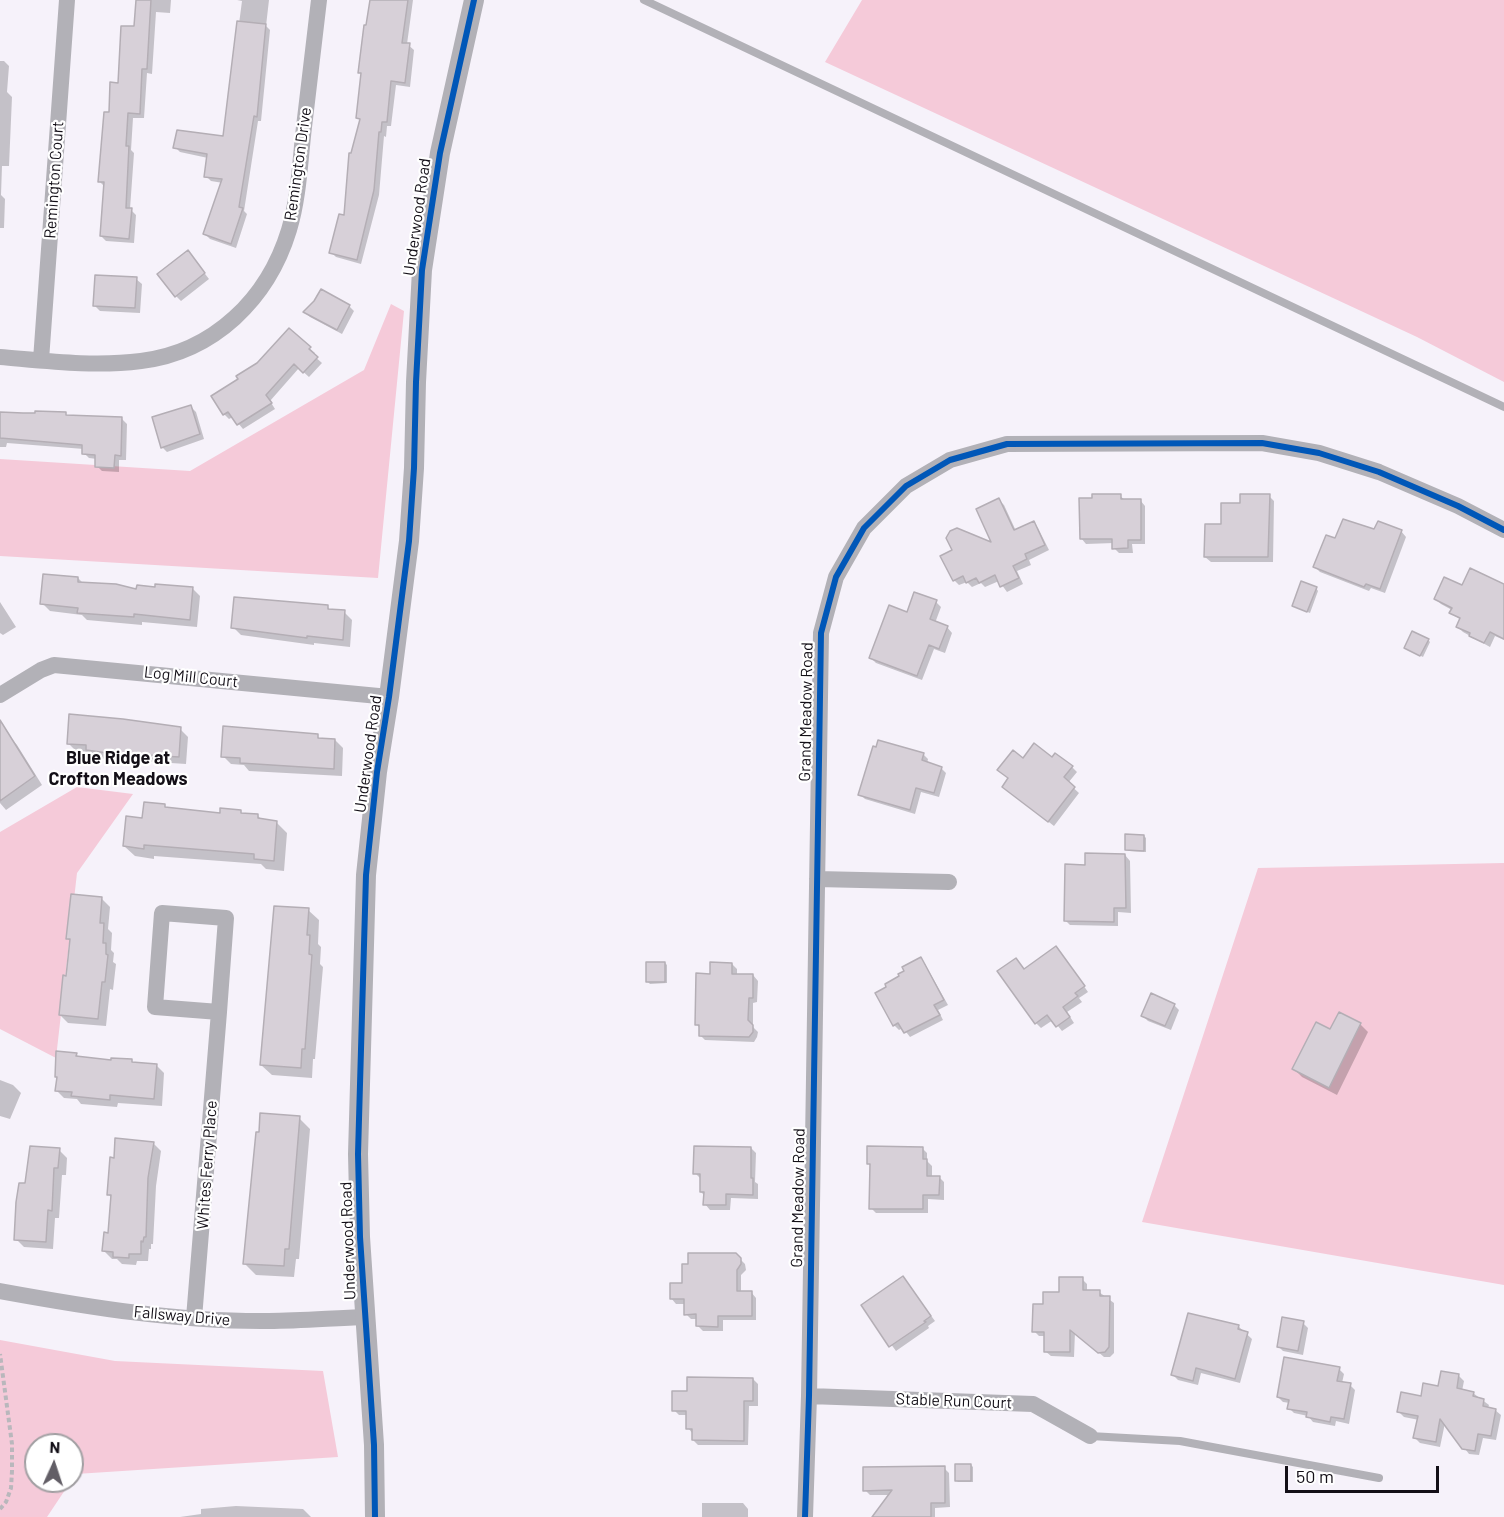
<!DOCTYPE html>
<html>
<head>
<meta charset="utf-8">
<style>
  body { margin:0 }
  #map { position:relative; width:1504px; height:1517px; overflow:hidden; background:#f6f2fa; font-family:Barlow,sans-serif }
  canvas { display:block }
  .north { position:absolute; left:24px; top:1433px; width:60px; height:60px; box-sizing:border-box; background:#fff; border:2px solid #a19fa2; border-radius:50%; rotate:3deg; font-size:16px; font-weight:700; line-height:24px; text-align:center; color:#130f17 }
  .north::after { content:''; display:block; margin:auto; width:21px; height:27px; background:#625e66; clip-path:polygon(50% 0,100% 100%,50% 72%,0 100%) }
  .scale { position:absolute; left:1285px; top:1466px; width:154px; height:27px; box-sizing:border-box; border:3px solid #130f17; border-top:0; padding-left:8px; font-size:18px; line-height:21px; white-space:nowrap; color:#130f17; -webkit-text-stroke:4px #fff; paint-order:stroke }
</style>
</head>
<body>
<div id="map">
<canvas width="1504" height="1517"></canvas>
<div class="north">N</div>
<div class="scale">50 m</div>
</div>
<script>
const ctx = document.querySelector('canvas').getContext('2d');
ctx.lineJoin = 'round';
function paint(path, color) { ctx.fillStyle = color; ctx.fill(path, 'evenodd'); }
function trace(path, color, width, dash) { ctx.strokeStyle = color; ctx.lineWidth = width; ctx.lineCap = dash ? 'butt' : 'round'; ctx.setLineDash(dash || []); ctx.stroke(path); }
function write(font, color, halo, rows, align = 'center') {
  ctx.font = font + ' Barlow,sans-serif'; ctx.lineWidth = 4.5; ctx.setLineDash([]); ctx.textBaseline = 'middle'; ctx.strokeStyle = halo; ctx.fillStyle = color; for (const [text, x, y, turn = 0] of rows) {
    ctx.save(); ctx.translate(x, y); ctx.rotate((+turn || 0) * Math.PI / 180); ctx.textAlign = isNaN(turn) ? turn : align; if (halo) ctx.strokeText(text, 0, 0); ctx.fillText(text, 0, 0); ctx.restore();
  }
}
const forest = new Path2D(`
  M862 0H1504V382L1417 337 825 62Z
  M391 304 404 311 378 578 0 556V459L190 471 364 370Z
  M77 787 133 794 77 873 56 1058 0 1029V832Z
  M1504 863V1285L1142 1222 1258 868Z
  M0 1340 115 1361 323 1371 338 1457 76 1474 72 1480V1445H36V1481H71L47 1517H0Z`);
const shadow = new Path2D(`
  M138 0H171L170 13 156 12 152 74 147 73 144 118H133L131 150 134 153 130 209 136 215 134 243 106 241 101 236 105 187 99 181 110 114 135 28Z
  M237 0H269L266 26 270 30 261 121H258L244 211 247 214 236 248 210 239 205 234 223 183 211 181 206 176 208 158 180 152 175 147 224 138 242 1Z
  M371 0H413L407 44 414 50 410 87 396 85 391 126H387L386 137 384 136 379 195 361 264 336 257 331 252 345 217 361 120 358 117 362 75 360 72Z
  M0 61H4L9 66 7 92 12 97 9 166H2L1 195 5 199 4 228H0Z
  M192 257 209 279 181 301 176 296Z
  M136 279 142 284 140 313 100 311 95 306Z
  M349 306 354 311 342 334 310 317 305 312Z
  M289 330 315 353 313 355 322 363 309 377 299 368 270 401 275 409 243 429 233 417 229 419 224 414 240 380 258 364Z
  M191 407 196 412 204 439 167 452 162 447Z
  M0 414H65L68 417 122 419 127 424 126 460H119V472L102 471 97 466V459L89 458 84 453V449L7 443 6 447H0Z
  M1120 496 1125 500H1140L1145 506V544H1132L1133 553H1119L1114 548V543L1086 544 1081 538Z
  M1269 496 1274 501 1273 562H1211L1205 557 1222 525 1241 504Z
  M999 500 1004 505 1016 531 1033 523 1038 528 1049 550 1029 560 1031 565 1017 571 1023 584 1007 592 999 581 985 587 981 583 972 587 967 582 959 585 954 580 994 544Z
  M1375 531H1401L1406 537 1385 593 1371 588 1369 591 1320 572 1315 567 1336 540Z
  M78 578 83 583 137 591 192 588 200 596 197 627 142 622V625L87 620 82 615 50 611 42 603Z
  M1504 586V640L1495 636 1490 647 1463 632 1458 627 1461 620 1451 613 1452 610 1441 604 1436 599 1463 587Z
  M1316 588 1318 591 1310 613 1293 606Z
  M0 602 16 627 3 635 0 633Z
  M936 602 941 607 935 623 947 627 952 633 945 653 934 649 922 680 876 663 871 658 908 614Z
  M327 606 331 611 344 612 352 620 350 647 314 643V645L241 635 233 627Z
  M1428 640 1430 642 1423 657 1405 648Z
  M180 729 188 737 186 764 95 758 90 752 76 751 68 743Z
  M317 736 321 740H335L343 748 342 776 249 771 244 765 231 764 223 756Z
  M10 737 17 745 42 785 6 810 0 803V743Z
  M923 754 928 759 927 764 941 768 946 773 939 797 921 792 915 814 865 799 860 794Z
  M1052 759 1072 767 1077 772 1068 783 1079 793 1054 826 1009 791 1010 779 1023 760Z
  M164 806 167 809 258 816 262 820 276 822 287 833 284 871 266 869 261 864 154 856V859L135 856 124 846 144 820Z
  M1144 836 1146 838V852L1129 851 1127 849Z
  M1125 855 1130 861 1131 913 1118 912V926L1070 925 1065 920 1087 866Z
  M102 899 110 907 108 929 112 933 111 950 114 953 113 962 116 964 113 990 110 989 106 1026 68 1023 60 1015 68 977 71 942 68 939Z
  M308 910 319 920 318 944 321 947 320 964 323 967 315 1059H313L312 1078 272 1075 261 1065Z
  M1061 953 1088 992 1079 998 1082 1002 1067 1012 1074 1023 1062 1031 1053 1020 1041 1028 1036 1023 1024 970Z
  M920 959 925 964 948 1005 938 1010 943 1020 910 1037 903 1028 899 1030 894 1025Z
  M665 963 667 965V983L650 984 647 981Z
  M732 964 737 969V975H753L758 981 757 1002 753 1003V1027L758 1032 757 1037 754 1042 705 1040 700 1035V1028L697 1025 711 975Z
  M1174 1005 1179 1010 1171 1030 1148 1021 1143 1016Z
  M1360 1024 1368 1032 1337 1095 1302 1077 1294 1069 1331 1031Z
  M76 1054 80 1058 112 1062 131 1061 134 1064 156 1065 164 1073 162 1106 118 1103 117 1107 81 1104 77 1099 64 1098 56 1090 59 1079 56 1077Z
  M0 1080 13 1085 21 1093 10 1119 0 1116Z
  M299 1118 310 1129 299 1259H296L294 1277 256 1275 245 1264Z
  M153 1143 161 1151 156 1186 153 1244H151V1249H149L148 1261H137L136 1265 122 1264 117 1259H112L104 1251 109 1234 112 1198 109 1195 115 1159Z
  M751 1148 756 1153 755 1182 758 1184V1199L731 1198 730 1210H710L705 1204V1196L701 1192 700 1178 695 1173Z
  M922 1148 927 1153V1161L932 1166V1177H939L944 1182V1200L928 1199V1213H876L871 1208V1166L869 1164Z
  M59 1150 67 1158 66 1175H62L59 1218H55L53 1249 24 1247 16 1239 27 1184Z
  M736 1255 745 1264 746 1270 741 1275V1293L751 1292 756 1298V1320H723V1331H703L698 1326V1319H691L686 1314V1304H676L671 1298 684 1284Z
  M903 1278 935 1321 928 1326 929 1328 896 1351 863 1306Z
  M1082 1279 1087 1284V1292H1099L1114 1303V1353L1110 1357H1104L1075 1332 1074 1357 1051 1356 1045 1351 1046 1336H1039L1034 1331 1045 1306Z
  M1303 1323 1308 1328 1303 1355 1283 1351 1278 1346Z
  M1238 1326 1252 1339 1240 1383 1201 1373 1198 1385 1178 1380 1173 1375Z
  M1339 1369 1344 1374 1342 1383 1350 1385 1355 1390 1349 1424 1336 1421 1335 1426 1313 1422 1308 1416 1294 1413 1289 1408 1290 1403 1283 1402 1278 1397Z
  M1459 1376 1464 1381 1462 1391 1473 1393 1489 1405 1488 1408 1495 1410 1501 1415 1496 1440 1483 1438 1479 1455 1469 1454 1445 1423 1440 1447 1420 1443 1415 1438 1419 1420 1404 1417 1399 1412Z
  M753 1379 758 1384V1406H749L748 1445H698L693 1440V1434L688 1428V1415H679L674 1410 689 1393Z
  M971 1465 973 1467V1482H958L956 1480Z
  M944 1468 949 1473 950 1507 935 1508V1517H874L890 1495H870L865 1490Z
  M702 1503H743L748 1509V1517H702Z
  M236 1506 303 1509 311 1517H180L201 1514V1509Z`);
const building = new Path2D(`
  M136 0H151L147 69H142L140 114 128 113 126 146H129L126 208H132L129 239 100 236 104 182H98L104 112H109L110 82 118 83 121 26H134Z
  M370 0H408L402 43H410L405 83 391 81 387 122H382L381 132H379L374 190 357 260 329 253 339 214 344 215 349 153H351L360 119 356 118 361 73H358L364 25H366Z
  M237 21 266 24 257 117 254 116 239 207 243 208 231 244 203 234 222 179 204 177 207 154 173 148 177 130 223 136Z
  M188 250 205 273 175 297 157 274Z
  M95 275 137 277 135 308 93 306Z
  M321 289 350 305 337 330 303 312 314 301Z
  M289 328 311 347 309 349 318 357 303 373 294 364 266 395 272 403 237 425 228 412 223 415 211 396 238 379 236 376 257 363Z
  M191 405 200 434 161 448 152 417Z
  M35 411 66 412V415L122 417 121 456 115 455 114 468 95 467V455L82 454V445L0 438V412L23 413H35Z
  M1092 494H1121V499H1141V540H1128V548L1112 549V539H1080L1079 498H1092Z
  M1240 494H1270L1268 557H1204L1205 524H1221V503H1240Z
  M999 498 1014 530 1034 521 1045 545 1025 554 1027 559 1013 566 1019 578 1000 587 995 575 979 583 976 578 966 583 963 576 953 581 940 556 952 550 946 538 950 531 957 528 991 542 976 509Z
  M1343 519 1374 529 1378 521 1402 530 1380 589 1366 584 1364 587 1313 567 1326 535 1335 538Z
  M1470 568 1504 584V639L1490 632 1484 643 1469 636 1470 633 1456 627 1460 618 1449 613 1452 608 1434 599 1444 577 1462 585Z
  M43 574 78 577V582L116 584 136 589 137 585 155 587V584L193 587 190 620 134 614V617L77 613 78 608 40 604Z
  M1301 581 1317 587 1307 612 1292 606Z
  M914 592 937 600 930 619 948 626 939 649 929 645 917 676 869 658 889 605 907 612Z
  M234 597 328 605V609L345 610 343 640 307 636V638L231 628Z
  M1412 631 1429 639 1420 656 1404 648Z
  M69 714 123 719 181 727 179 757 108 753 86 750V745L67 744Z
  M0 720 35 776 0 801Z
  M223 726 318 734V738L335 739 334 769 240 763V758L221 757Z
  M878 740 924 753 922 760 942 767 934 793 916 788 910 810 858 795 873 746 876 747Z
  M1034 743 1052 757 1055 753 1073 766 1064 777 1075 787 1048 822 1002 787 1008 778 997 770 1013 750 1023 758Z
  M144 802 165 804V807L220 813V808L241 810V813L258 814V818L277 821 274 861 254 859V854L144 845V849L123 846 126 816 142 818Z
  M1125 834 1144 835V851L1125 850Z
  M1085 853 1125 854 1126 908H1114V922L1064 921 1065 864 1085 865Z
  M71 894 102 897 100 923H104L103 943H106V954L108 955 105 982H102L98 1019 59 1015 63 975 66 976 68 958 70 939H66Z
  M274 906 309 908 307 935H310L309 954 312 955 305 1049H302L301 1068 260 1065Z
  M1056 946 1085 986 1075 993 1078 996 1063 1007 1070 1017 1056 1027 1047 1015 1035 1024 997 971 1016 958 1024 969Z
  M921 957 944 1000 934 1005 940 1015 904 1033 898 1023 893 1026 875 993 886 987 885 984 899 976 898 974 904 971 902 967Z
  M646 962H665V982H646Z
  M710 962 732 963V974H753V998H749L748 1020 753 1025V1032L749 1037 699 1036V1025H695L696 973 710 974Z
  M1151 993 1175 1004 1165 1026 1141 1016Z
  M1339 1012 1361 1023 1329 1088 1292 1069 1316 1022 1330 1029Z
  M56 1051 77 1053 76 1056 111 1060V1058L132 1059V1062L157 1064 154 1099 110 1095V1100L71 1096 72 1092 55 1091 57 1077H55Z
  M260 1113 300 1116 289 1249H285L284 1266 243 1264 256 1132H259Z
  M115 1138 154 1142 148 1178 146 1237H144L143 1242 141 1241V1254H129V1258L113 1257V1252L102 1251 104 1232 108 1233 111 1195H107L110 1157 114 1158Z
  M30 1146 60 1148 58 1168H54L52 1211 48 1210 46 1242 14 1240 16 1202 19 1183H25Z
  M694 1146 751 1147V1178H753V1195L726 1194V1205H703L704 1192H700V1174H693Z
  M867 1146 923 1147V1159H927V1176H940L939 1195H923V1209H869L870 1164H867Z
  M688 1253H736L741 1258V1264L737 1270V1291H752V1316H718V1327L696 1326V1314L684 1315V1299H670V1283H682V1264H688Z
  M903 1276 931 1316 924 1321 926 1322 889 1347 861 1305Z
  M1059 1277H1083V1290H1100V1296H1110L1109 1347 1105 1352 1098 1353 1070 1330V1352H1044V1332H1032L1033 1304H1043V1292H1059Z
  M1188 1313 1239 1325 1238 1329 1248 1332 1235 1379 1196 1368 1193 1381 1171 1375Z
  M1282 1317 1304 1321 1298 1351 1277 1347Z
  M1284 1357 1340 1367 1337 1381 1351 1383 1344 1419 1331 1417 1330 1422 1306 1417 1307 1412 1287 1409 1289 1400 1277 1397Z
  M1441 1371 1459 1374 1457 1388 1474 1392 1473 1396 1484 1399 1483 1406 1496 1409 1491 1436 1478 1434 1475 1451 1462 1449 1440 1419 1436 1442 1413 1438 1418 1416 1397 1412 1401 1392 1421 1396 1423 1383 1438 1386Z
  M687 1377 753 1378V1401H744V1441L692 1440V1429H686V1411H672V1391H687Z
  M955 1464H971V1481H955Z
  M945 1466V1503H931V1517H872L892 1490 863 1491V1467Z`);
const path = new Path2D(`
  M0 1509 6 1502 11 1488 12 1471V1444L0 1354`);
const service = new Path2D(`
  M644 0 1504 407
  M1090 1436 1180 1441 1379 1478`);
const minor = new Path2D(`
  M0 357C47 361 94 367 141 361 214 352 268 299 289 230 299 197 300 161 304 127 309 84 314 42 319 0
  M41 360 67 0
  M0 695 41 670 54 665 389 697
  M817 879 949 882
  M0 1291C88 1307 179 1322 269 1321 301 1321 333 1318 365 1317
  M194 1318 219 1012 155 1007 162 913 226 918 219 1012
  M809 1396 1033 1404 1090 1436
  M805 1517 809 1396 821 633 836 577 864 528 906 486 950 460 1007 444 1262 443 1319 453 1379 472 1458 506 1504 530`);
const tertiary = new Path2D(`
  M375 1517 374 1445 360 1237 358 1154 366 875 377 772 389 697 409 541 414 468 416 382 422 270 440 153 474 0`);
const cycleway = new Path2D(`
  M375 1517 374 1445 360 1237 358 1154 366 875 377 772 389 697 409 541 414 468 416 382 422 270 440 153 474 0
  M805 1517 809 1396 821 633 836 577 864 528 906 486 950 460 1007 444 1262 443 1319 453 1379 472 1458 506 1504 530`);
const streetNames = [
  ["Remington Drive",298,164,-82],
  ["Remington Court",54,180,-86],
  ["Underwood Road",417,217,-82],
  ["Log Mill Court",191,677,6],
  ["Grand Meadow Road",806,712,-89],
  ["Underwood Road",368,754,-82],
  ["Whites Ferry Place",207,1165,-86],
  ["Grand Meadow Road",798,1198,-89],
  ["Underwood Road",348,1241,-92],
  ["Fallsway Drive",182,1316,5],
  ["Stable Run Court",954,1401,2]
];
const neighbourhoodNames = [
  ["Blue Ridge at",118,758],
  ["Crofton Meadows",118,779]
];
paint(forest, '#f5cad9');
paint(shadow, '#0003');
paint(building, '#d7d0d8');
trace(building, '#b4aeb5', 1.5);
trace(path, '#b9b7bc', 4, [4.5, 3]);
trace(service, '#b2b1b7', 8);
trace(minor, '#b2b1b7', 16);
trace(tertiary, '#b2b1b7', 20);
trace(cycleway, '#0057b8', 6);
write('16px', '#130f17', '#fff', streetNames);
write('bold 18px', '#130f17', '#fff', neighbourhoodNames);
</script>
</body>
</html>
